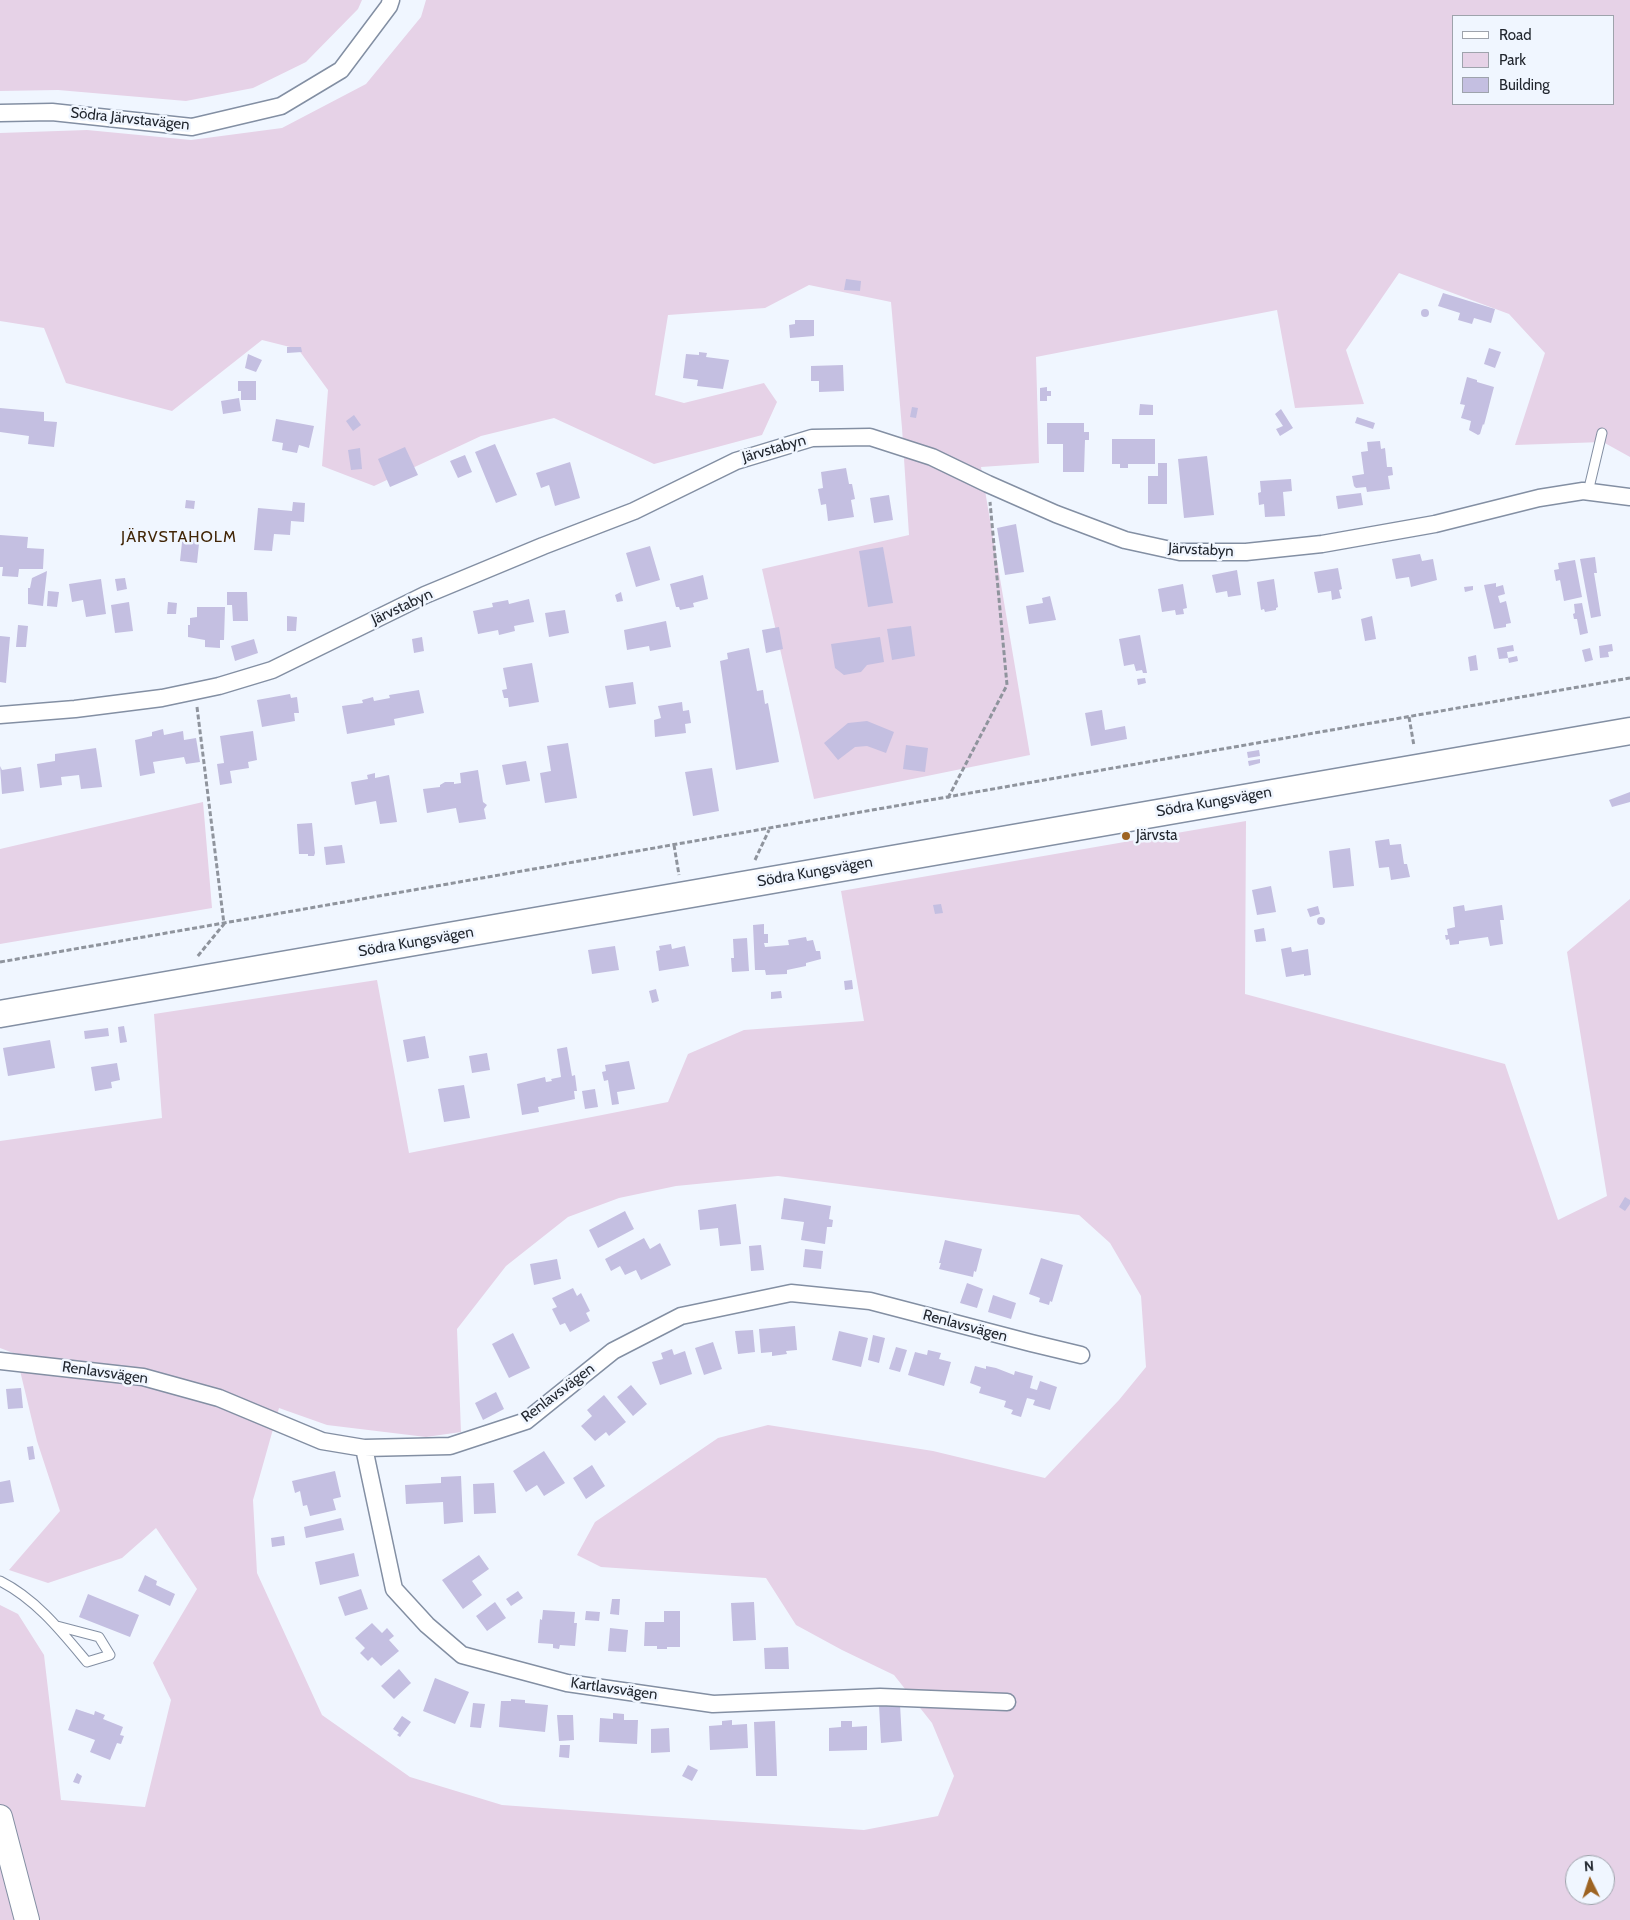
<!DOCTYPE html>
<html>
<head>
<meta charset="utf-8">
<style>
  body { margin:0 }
  #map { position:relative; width:1630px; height:1920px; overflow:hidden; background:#f0f6ff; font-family:Cabin,sans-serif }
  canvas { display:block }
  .legend { position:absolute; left:1452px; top:15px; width:162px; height:90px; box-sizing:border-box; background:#f0f6ff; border:1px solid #9ea3ac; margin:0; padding:6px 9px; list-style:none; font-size:15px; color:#22272f }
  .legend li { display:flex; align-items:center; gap:10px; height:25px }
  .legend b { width:25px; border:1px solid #9ea3ac }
  .north { position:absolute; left:1565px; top:1855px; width:50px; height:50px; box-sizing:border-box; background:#f0f6ff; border:1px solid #9ea3ac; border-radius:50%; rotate:356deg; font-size:14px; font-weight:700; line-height:20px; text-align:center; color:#22272f }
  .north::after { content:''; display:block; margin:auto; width:18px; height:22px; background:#9d6322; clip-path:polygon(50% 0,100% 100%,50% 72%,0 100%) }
</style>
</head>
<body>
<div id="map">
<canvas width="1630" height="1920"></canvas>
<ul class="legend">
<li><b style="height:6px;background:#fff"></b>Road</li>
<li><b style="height:14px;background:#e6d2e7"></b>Park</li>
<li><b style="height:14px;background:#c4bfe1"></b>Building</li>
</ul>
<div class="north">N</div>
</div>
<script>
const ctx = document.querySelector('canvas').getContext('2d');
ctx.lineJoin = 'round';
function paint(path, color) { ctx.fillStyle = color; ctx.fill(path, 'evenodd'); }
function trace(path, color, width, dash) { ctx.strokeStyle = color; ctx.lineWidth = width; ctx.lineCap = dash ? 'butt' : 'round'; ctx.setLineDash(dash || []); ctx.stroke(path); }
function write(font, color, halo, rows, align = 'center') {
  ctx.font = font + ' Cabin,sans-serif'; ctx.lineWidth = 5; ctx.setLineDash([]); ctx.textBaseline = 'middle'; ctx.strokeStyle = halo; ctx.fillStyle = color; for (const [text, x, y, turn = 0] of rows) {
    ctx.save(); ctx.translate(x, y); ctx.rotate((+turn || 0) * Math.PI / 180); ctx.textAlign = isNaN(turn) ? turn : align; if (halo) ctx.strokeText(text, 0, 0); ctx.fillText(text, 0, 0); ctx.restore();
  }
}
const green = new Path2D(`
  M0 0H362L358 9 306 62 253 88 186 101 58 90 0 91Z
  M426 0H1630V457L1603 442 1515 445 1545 353 1509 314 1399 273 1346 350 1364 404 1295 408 1277 310 1036 357 1039 463 981 467 1030 755 814 799 762 569 909 535 902 428 891 302 809 285 765 308 668 315 655 395 684 403 764 383 777 402 762 435 654 464 554 418 481 436 374 486 322 466 328 390 298 349 262 340 172 411 66 383 44 328 0 321V133L87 130 191 140 282 128 366 84 421 17ZM1454 16H1614V104H1454Z
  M203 802 212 908 0 944V849Z
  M1246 821 1245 994 1505 1064 1558 1220 1607 1196 1567 952 1630 899V1920H0V1605L18 1614 44 1655 61 1800 145 1807 171 1700 153 1663 197 1589 156 1528 122 1558 48 1583 9 1570 60 1511 37 1441 16 1354 0 1348V1141L162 1118 154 1014 377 980 409 1153 668 1102 688 1054 744 1030 864 1021 841 891ZM778 1176 1079 1215 1110 1243 1141 1296 1146 1367 1119 1400 1045 1478 933 1451 768 1425 718 1438 595 1522 577 1555 601 1567 766 1578 796 1625 842 1650 894 1675 932 1723 954 1776 938 1816 864 1830 652 1816 502 1805 410 1777 322 1715 257 1573 253 1500 279 1408 327 1425 426 1437 461 1432 457 1329 506 1266 568 1217 619 1198 676 1186ZM1575 1865H1605V1895H1575Z`);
const building = new Path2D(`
  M846 279 861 281 860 291 844 290Z
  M1443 293 1495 309 1491 323 1474 318 1472 324 1458 320 1460 313 1438 306Z
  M1421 313a4 4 0 1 1 8 0a4 4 0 1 1-8 0Z
  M795 320H814V336L790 338 789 325 795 324Z
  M287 347H301L302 352 287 353Z
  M1489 348 1501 352 1495 368 1484 364Z
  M699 352 707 353 706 357 729 360 723 389 697 386 698 380 683 378 686 354 699 355Z
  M248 354 262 360 256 372 245 368Z
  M843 365 844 391 819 392V381H811V366Z
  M1467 377 1477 380V382L1494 387 1484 425 1483 424 1480 434 1478 435 1469 430 1471 421 1461 418 1465 405 1460 404Z
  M238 381H256V400H241V391H238Z
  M1047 387V391H1051V396H1047V401H1040V388Z
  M239 398 241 411 223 414 221 401Z
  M1140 404 1153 405V415H1139Z
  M912 407 918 408 916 418 910 417Z
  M0 408 44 412V421L57 422 54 447 28 444 29 436 0 432Z
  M1281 409 1293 428 1280 436 1276 429 1283 426 1275 414Z
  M354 415 361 425 353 431 346 421Z
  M1357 417 1375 423 1373 429 1355 423Z
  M276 419 314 426 309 448 299 445 297 453 282 450 283 443 272 441Z
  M1047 423H1084V432H1089V440H1085L1084 472H1063V444H1047Z
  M1112 439H1155V464H1128V468H1120V464H1112Z
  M1380 441 1381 449 1385 448 1387 467H1392L1393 475 1388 476 1390 489 1367 492 1366 487 1356 488 1354 486 1352 476 1364 474 1361 452 1368 451 1367 442Z
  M495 444 517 495 496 503 475 452Z
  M405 447 418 475 390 487 378 459Z
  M360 448 362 469 351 470 348 450Z
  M465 455 472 472 458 478 450 461Z
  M1207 456 1214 515 1184 518 1178 459Z
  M570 462 580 498 555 506 549 485 541 488 536 473Z
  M1158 463H1167V504H1148V476H1158Z
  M846 468 849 484H852L855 499 851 500 854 517 828 521 826 504 821 505 818 489 823 488 821 472Z
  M1291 479 1292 491 1283 492 1285 516 1265 517 1264 504 1259 505 1258 493 1261 492 1260 481Z
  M1361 493 1363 505 1338 509 1336 496Z
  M889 495 893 520 874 523 870 498Z
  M186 500 195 501 194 509 185 508Z
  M293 502 305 503 304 522 291 521 290 535 274 534 272 551 254 550 258 508 292 511Z
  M1016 524 1024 572 1005 575 997 528Z
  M183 533 200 534 197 563 180 561Z
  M0 535 28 537 27 548 44 549 43 569H19L18 577 2 576 3 567H0Z
  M650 546 660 580 636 587 626 553Z
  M883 547 893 603 868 607 859 551Z
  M1420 554 1422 561 1433 559 1437 580 1411 587 1409 577 1396 579 1392 559Z
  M1595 557 1597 573H1594L1601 616 1591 618 1580 559Z
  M1575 560 1582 597 1564 601 1560 580 1556 581 1554 570 1559 569 1558 563Z
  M1338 568 1342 589 1339 590 1341 598 1332 600 1331 591 1318 593 1314 572Z
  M1237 570 1241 595 1228 597 1227 591 1216 593 1212 575Z
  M47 571 43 606 28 604V588H30L32 578Z
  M703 575 708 599 693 603 694 607 680 610 679 607H676L670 584Z
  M125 578 127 589 117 591 115 579Z
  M101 579 106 614 86 617 83 600 72 602 69 584Z
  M1274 579 1278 607 1276 608V610L1265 612 1264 609 1261 610 1257 582Z
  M1496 583V587L1503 585 1505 594 1498 596 1500 603 1506 601 1511 623 1506 624V627L1494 629 1484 585Z
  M1183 584 1187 608 1183 609 1184 614 1176 615 1175 610 1162 612 1158 589Z
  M1473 586V590L1465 592 1464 587Z
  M48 591 59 592 57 607 47 606Z
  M227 592H247L248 621H233L232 605H227Z
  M621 592 623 601 617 602 615 595Z
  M1050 596 1056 620 1029 624 1026 606 1043 603 1042 598Z
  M529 599 534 622 514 626 515 631 499 635 498 630 478 634 473 611 493 607 492 603 508 600 509 604Z
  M129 602 133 631 115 633 111 605Z
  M168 602 177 603 176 614H167Z
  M1582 603 1588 633 1580 635 1577 619H1574L1573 614 1575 613 1574 604Z
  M197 607H225L224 640H220V648L205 647V640L188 637V625H190V618L197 617Z
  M565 610 569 633 549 637 545 613Z
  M287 616 297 617 296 631H287Z
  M1372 616 1376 639 1365 641 1361 619Z
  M666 621 671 647 650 651 649 646 627 650 624 630Z
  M18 625 28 626 26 647H16Z
  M911 626 915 656 892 660 887 629Z
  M779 627 783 649 766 653 762 630Z
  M1140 635 1147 673H1143L1142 670 1136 671 1134 664 1124 666 1119 639Z
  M0 636 10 637 6 683 0 682Z
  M422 637 424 651 414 653 412 639Z
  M880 637 884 662 867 665 861 672 844 675 835 668 831 644Z
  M254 639 258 653 235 661 231 646Z
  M1612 644 1613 651 1608 652 1609 657 1600 658 1599 646Z
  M1513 645 1514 651 1507 652 1508 658 1499 659 1497 648Z
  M749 648 757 691 763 690 765 704 768 703 779 762 736 770 720 661 728 659 727 653Z
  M1590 648 1593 660 1585 662 1582 650Z
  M1476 655 1478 670 1470 671 1468 657Z
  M1517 656 1518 661 1509 663 1508 658Z
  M532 663 539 702 509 707 508 698H504L502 690 507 689 503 668Z
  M1145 678 1146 683 1138 685 1137 679Z
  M633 682 636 704 609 708 605 686Z
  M419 690 424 713 394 719 395 725 347 734 342 706 363 703 362 700 373 697 374 701 390 698 389 695Z
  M290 694 291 698 297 697 299 713H294L295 721 262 727 257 700Z
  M682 702 683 711 689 710 691 723 685 724 686 733 655 737 654 720 661 718 658 706Z
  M1102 710 1105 730 1125 726 1127 739 1091 746 1085 713Z
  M867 721 894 732 886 753 867 746 855 747 838 760 824 743 848 723Z
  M163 729 164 735 183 731 184 740 196 738 200 762 186 764 184 757 153 762 155 773 140 776 135 740 152 736V732Z
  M253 731 257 760 248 762 249 768 230 771 232 783 220 785 217 764 224 763 220 736Z
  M568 743 577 798 545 803 540 773 551 771 547 746Z
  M906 745 928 748 925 772 903 769Z
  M96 748 102 787 81 789 79 775 61 777 62 785 40 788 37 764 55 761V754Z
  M1259 750 1260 756 1248 758 1247 752Z
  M1260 759V763L1249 766 1248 761Z
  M526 761 530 781 506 785 502 765Z
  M0 766 2 770 21 767 24 791 2 794Z
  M712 768 719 811 693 816 685 772Z
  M478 770 483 802 487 805 484 809 486 819 459 823 456 808 427 813 423 789 440 787V785L445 782H454V784L461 783 460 773Z
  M375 773V778L389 775 397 822 380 824 376 801 355 805 351 782 368 779 367 775Z
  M1630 792V802L1612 807 1609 800Z
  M312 823 315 853 314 856H308V854H299L297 824Z
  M1389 839 1390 845 1401 844 1404 864H1407L1410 877 1391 880 1389 867 1379 868 1375 841Z
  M342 845 345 863 326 865 324 847Z
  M1350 848 1354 886 1333 888 1329 851Z
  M1271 886 1276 912 1257 915 1252 890Z
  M941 904 943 913 935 914 933 905Z
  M1464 905 1465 911 1502 905 1504 920H1500L1503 944 1490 946 1488 937 1459 941V944L1450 945 1449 939 1446 940 1445 935H1448L1447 929 1455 927 1453 907Z
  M1318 906 1320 914 1310 917 1307 909Z
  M1317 921a4 4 0 1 1 8 0a4 4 0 1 1-8 0Z
  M764 924V934H768V943H764L765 947 789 945 788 940 806 937 807 941 813 940 816 951H820L821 959 806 963V966L787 970V974L766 975 765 970H755L753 925Z
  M1264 928 1266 941 1256 942 1254 930Z
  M747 938 749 971 732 972 731 958H734L733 939Z
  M671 944 672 949 685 946 689 966 659 971 656 951 660 950 659 946Z
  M615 946 619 970 592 974 588 950Z
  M1291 947 1292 952 1308 949 1311 975 1304 976V974L1286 977 1281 949Z
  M852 980 853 989 845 990 844 981Z
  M656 989 659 1001 652 1003 649 991Z
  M781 991 782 998 771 999V992Z
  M124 1026 127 1042 120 1043 118 1027Z
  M108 1028 109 1036 85 1039 84 1031Z
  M425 1036 429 1058 407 1062 403 1040Z
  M50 1040 55 1068 8 1076 3 1048Z
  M567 1047 572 1076 575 1075 577 1091H574L575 1099 538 1107 539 1112 522 1115 517 1084 545 1077 546 1082 552 1081 551 1079 561 1077 557 1049Z
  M487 1053 490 1070 472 1073 469 1056Z
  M629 1061 635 1089 617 1092 619 1104 612 1105 608 1080 604 1081 602 1072 606 1071 605 1065Z
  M117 1063 120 1080 111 1082 112 1088 95 1091 91 1067Z
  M464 1085 470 1118 444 1122 438 1089Z
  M595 1089 598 1107 585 1109 582 1091Z
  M1625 1197 1630 1200V1204L1625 1211 1619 1207Z
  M784 1198 831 1206 829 1219 833 1220 832 1227H827L825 1244 801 1240 804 1222 781 1219Z
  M736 1204 741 1244 720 1246 718 1228 700 1230 698 1210Z
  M625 1211 634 1229 598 1248 589 1230Z
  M644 1238 650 1249 660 1243 671 1265 641 1280 636 1270 625 1275 620 1266 611 1271 605 1259Z
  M945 1240 982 1249 976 1272 974 1271 973 1277 939 1269 941 1263H939Z
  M761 1245 764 1270 751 1271 749 1246Z
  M805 1249 823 1251 821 1269 803 1267Z
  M1041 1258 1063 1265 1052 1302 1050 1301 1049 1305 1039 1302 1040 1298 1029 1294Z
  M557 1259 561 1279 534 1285 530 1264Z
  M967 1283 983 1289 977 1308 960 1303Z
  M573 1288 577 1296 581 1293 590 1311 586 1313 590 1321 570 1332 565 1323 560 1325 552 1309 557 1307 552 1298Z
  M993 1295 1016 1303 1011 1319 988 1312Z
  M795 1326 797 1350 786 1351 787 1354 772 1356V1352L761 1353 759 1329Z
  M753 1330 755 1352 738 1354 735 1331Z
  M839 1331 868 1338 861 1367 832 1360Z
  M513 1333 530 1368 509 1378 492 1344Z
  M873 1335 885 1338 879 1363 868 1360Z
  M713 1342 722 1369 704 1375 695 1348Z
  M896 1347 907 1350 900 1372 889 1369Z
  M672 1349 674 1355 685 1351 692 1374 660 1385 652 1362 663 1359 661 1353Z
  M928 1350 941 1353 939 1359 951 1362 944 1386 908 1375 915 1352 927 1355Z
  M975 1366 986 1369V1366L996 1368 1014 1375 1015 1371 1033 1376 1030 1388 1037 1390 1040 1381 1057 1387 1050 1410 1033 1405 1035 1400 1027 1398 1021 1417 1011 1414 1013 1410 1004 1407 1006 1401 979 1393 981 1387 970 1383Z
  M631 1385 647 1404 633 1416 617 1397Z
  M21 1388 23 1408 8 1409 6 1389Z
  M496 1392 504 1409 483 1420 475 1403Z
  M604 1395 626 1422 609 1436 606 1432 595 1441 581 1426 592 1416 587 1410Z
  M33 1446 35 1459 29 1460 27 1447Z
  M544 1451 565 1483 544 1496 537 1485 526 1492 513 1471Z
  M592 1465 605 1486 586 1499 573 1478Z
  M335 1471 341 1497 333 1499 336 1510 310 1516 307 1505 303 1506 300 1491 295 1493 292 1481Z
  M461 1476 463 1522 444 1524 443 1502 406 1504 405 1485 441 1483V1477Z
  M10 1480 14 1502 0 1504V1482Z
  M494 1483 496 1513 474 1514 473 1484Z
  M341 1518 344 1530 306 1538 304 1527Z
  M284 1536 285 1545 272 1547 271 1538Z
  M354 1553 359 1576 320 1585 315 1562Z
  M479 1555 489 1569 472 1581 482 1595 463 1609 442 1580Z
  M145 1575 157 1581 156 1585 175 1594 170 1606 138 1591Z
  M361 1589 368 1609 345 1616 338 1597Z
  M518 1591 523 1598 511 1606 506 1599Z
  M88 1594 139 1615 130 1637 79 1617Z
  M612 1599H620L619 1615 610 1614Z
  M495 1602 506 1618 487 1631 476 1616Z
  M754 1602 756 1640 733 1641 731 1603Z
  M543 1610 575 1612 574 1623H577L575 1646 560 1645 559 1649 553 1648V1644L538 1643 540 1619 542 1620Z
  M586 1611 600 1612 599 1621 585 1620Z
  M664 1611H680V1647H667V1649H657V1646H644L645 1622H664Z
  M372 1623 382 1633 387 1628 394 1636 389 1640 399 1651 381 1666 372 1657 368 1661 360 1653 365 1648 355 1638Z
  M610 1628 628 1630 626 1652 608 1651Z
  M788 1647 789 1669H765L764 1648Z
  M399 1669 411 1683 394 1699 381 1686Z
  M435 1678 469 1692 455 1724 423 1711Z
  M511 1699 525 1700V1703L548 1705 545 1732 499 1727 501 1701H511Z
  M473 1703 485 1704 481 1728 470 1727Z
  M900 1704 902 1741 881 1743 879 1705Z
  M76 1709 94 1715 95 1711 105 1715 103 1719 123 1727 120 1735 124 1736 121 1744 117 1743 110 1760 90 1752 95 1740 68 1730Z
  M613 1713 624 1714V1720H638L637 1744 599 1742 600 1718 613 1719Z
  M557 1715H573L574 1740 559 1741Z
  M402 1716 411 1722 400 1737 397 1735 399 1733 393 1729Z
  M732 1720V1725L747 1724 748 1748 710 1750 709 1726 722 1725V1721Z
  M775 1721 777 1776H756L754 1722Z
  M841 1721H852V1727L867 1726V1750L829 1751V1728L841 1727Z
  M669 1728 670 1752 651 1753V1729Z
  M560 1745H570L569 1758 559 1757Z
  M688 1765 698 1770 692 1781 682 1776Z
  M77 1773 82 1776 79 1784 73 1782Z`);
const path = new Path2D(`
  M197 707 224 924 197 957
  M1409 717 1414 746
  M948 798 1007 685 990 502
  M674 845 679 875
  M755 860 769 830
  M0 962 1630 678`);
const lane = new Path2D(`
  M1588 492 1602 433
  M0 1581C36 1599 62 1632 87 1662L110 1655 99 1637 57 1626`);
const street = new Path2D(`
  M0 113 52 112 192 127 281 106 341 70 389 6 391 0
  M0 715 75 709 162 698 219 686 272 670 425 595 543 546 634 511 736 461 812 438 870 437 932 457 988 484 1056 514 1125 540 1180 552H1246L1322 544 1435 524 1539 498 1583 491 1630 497
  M0 1361 143 1377 219 1398 322 1441 364 1448 450 1446 526 1421 613 1351 681 1316 791 1293 870 1301 1031 1343 1081 1355
  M364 1448 394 1589 427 1625 462 1655 567 1683 713 1704 880 1697 1007 1702`);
const secondary = new Path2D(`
  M0 1817 27 1920`);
const primary = new Path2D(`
  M0 1014 1630 731`);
const markers = [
  [1126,836,5,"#9d6322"]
];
const streetNames = [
  ["Södra Järvstavägen",130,119,6],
  ["Järvstabyn",774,449,-16],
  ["Järvstabyn",1201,550,3],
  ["Järvstabyn",402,607,-25],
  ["Södra Kungsvägen",1214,802,-10],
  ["Södra Kungsvägen",815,872,-10],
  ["Södra Kungsvägen",416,942,-10],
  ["Renlavsvägen",965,1326,15],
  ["Renlavsvägen",105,1373,8],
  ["Renlavsvägen",558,1393,-37],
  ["Kartlavsvägen",614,1689,8]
];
const poiNames = [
  ["Järvsta",1136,836]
];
const neighbourhoodNames = [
  ["JÄRVSTAHOLM",179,537]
];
paint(green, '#e6d2e7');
paint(building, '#c4bfe1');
trace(lane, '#838fa3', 11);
trace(street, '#838fa3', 19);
trace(secondary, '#838fa3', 26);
trace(primary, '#838fa3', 29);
trace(path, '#8f949d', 3, [5, 2.5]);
trace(lane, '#fff', 9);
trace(street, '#fff', 16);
trace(secondary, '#fff', 24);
trace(primary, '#fff', 26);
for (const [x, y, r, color] of markers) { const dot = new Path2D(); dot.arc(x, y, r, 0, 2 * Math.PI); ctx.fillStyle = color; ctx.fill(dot); trace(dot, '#f0f6ff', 2); }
write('15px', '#22272f', '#f0f6ff', streetNames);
write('15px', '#22272f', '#f0f6ff', poiNames, 'left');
ctx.letterSpacing = '1px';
write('16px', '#422607', '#f0f6ff', neighbourhoodNames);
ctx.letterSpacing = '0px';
</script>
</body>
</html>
